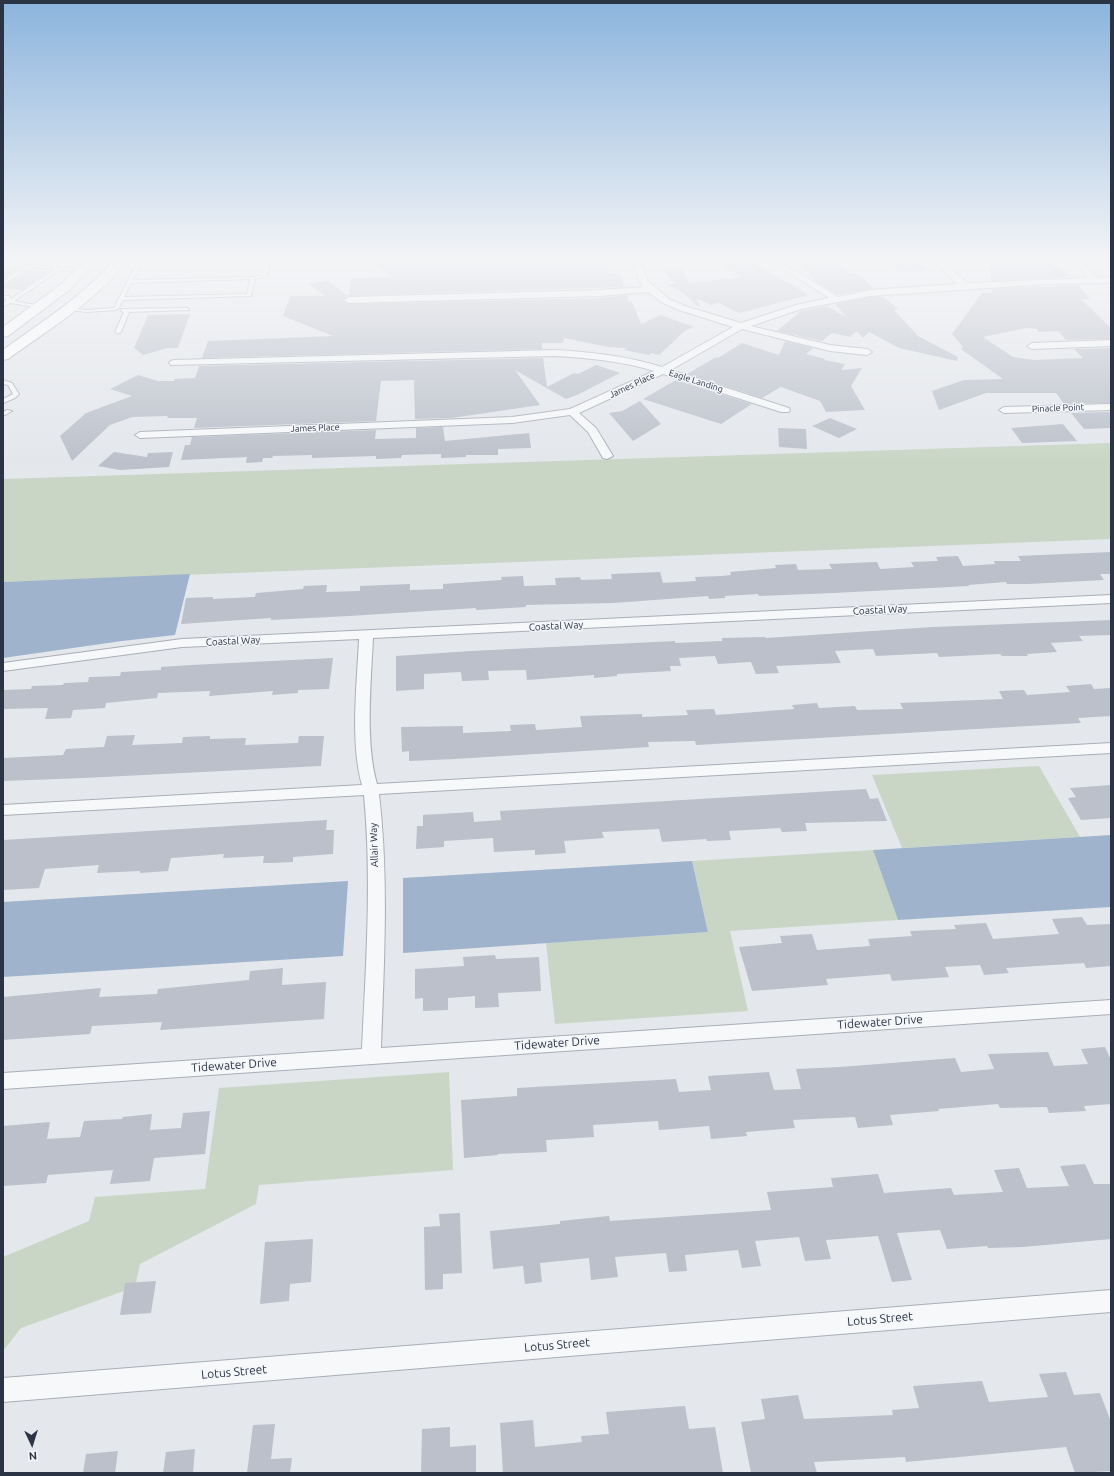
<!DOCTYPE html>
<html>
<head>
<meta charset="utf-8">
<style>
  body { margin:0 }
  #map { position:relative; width:1114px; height:1476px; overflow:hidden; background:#e4e7ec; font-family:Ubuntu,sans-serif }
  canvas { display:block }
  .frame { position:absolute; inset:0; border:4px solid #2b3445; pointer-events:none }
  .north { position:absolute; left:12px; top:1424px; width:40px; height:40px; -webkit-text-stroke:3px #f4f6f9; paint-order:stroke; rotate:176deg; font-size:11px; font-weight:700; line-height:16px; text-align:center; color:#2b3445 }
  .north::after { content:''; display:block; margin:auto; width:14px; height:18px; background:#2b3445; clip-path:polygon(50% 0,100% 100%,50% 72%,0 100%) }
</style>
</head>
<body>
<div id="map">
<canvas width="1114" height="1476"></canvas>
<div class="frame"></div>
<div class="north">N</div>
</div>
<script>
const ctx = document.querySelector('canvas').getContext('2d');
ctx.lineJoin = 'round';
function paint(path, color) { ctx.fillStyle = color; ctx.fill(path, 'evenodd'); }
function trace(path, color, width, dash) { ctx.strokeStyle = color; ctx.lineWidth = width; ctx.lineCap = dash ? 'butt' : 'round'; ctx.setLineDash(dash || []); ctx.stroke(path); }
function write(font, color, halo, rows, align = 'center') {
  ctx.font = font + ' Ubuntu,sans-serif'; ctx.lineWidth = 3; ctx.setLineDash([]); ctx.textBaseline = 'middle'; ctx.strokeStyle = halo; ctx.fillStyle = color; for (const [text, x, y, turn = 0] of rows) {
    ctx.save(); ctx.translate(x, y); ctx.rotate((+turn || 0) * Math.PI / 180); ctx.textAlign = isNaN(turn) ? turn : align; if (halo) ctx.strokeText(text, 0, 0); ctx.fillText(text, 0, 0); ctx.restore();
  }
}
const green = new Path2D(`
  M1111 443V539L3 582V479Z
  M1039 766 1080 837 902 848 872 775Z
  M873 850 898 920 730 931 748 1011 555 1024 546 943 708 932 692 861Z
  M449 1072 453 1170 259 1185 256 1204 140 1264 135 1287 21 1328 3 1351V1257L89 1221 95 1197 205 1189 219 1088Z`);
const water = new Path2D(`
  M190 574 175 635 122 641 3 658V582Z
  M1111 835V907L898 920 873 850Z
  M692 861 708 932 403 953V878Z
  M348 881 343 956 3 977V902Z`);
const building = new Path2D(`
  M364 257H392L395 259 433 261V259L460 257H605L609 273H620L624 287 349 296 351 278 393 277Z
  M796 257H829L832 261H836L850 273H857L874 288 838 295 816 282Z
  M886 257H912L929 271 899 272Z
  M989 257H1045L1053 266H1060L1071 277 991 281Z
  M750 261 809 295 739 313 719 303 711 305 696 298 700 305 698 307 684 293 667 285 676 284 662 270 682 269 689 283 741 277 722 266Z
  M3 268 19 269 3 280Z
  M29 270 49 271 22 290 3 288V286Z
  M327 280 348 296 343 301 349 304 600 298 627 295 629 302H632L641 324 661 315 694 327 686 330 659 355 651 353 649 355 624 350 627 348 608 347 564 338 563 343H542V349L202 358 208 341 333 336 283 316 290 296H325L309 284Z
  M1078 285 1090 299H1081L1111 328V339L1066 340 1058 331 1039 332 1037 329 1026 328 983 337 1013 357 1034 360 1083 358 1074 349 1111 348V403L1064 404 1056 393H986L939 410 932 391 964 380 1003 379 961 349 963 347 952 334 982 293H992L991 289Z
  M870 297H884L898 309 894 310 918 336 958 357 957 361 899 348 869 332 863 338 857 331 850 337 832 333 822 341 777 331 801 311 827 306 846 317 835 304Z
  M190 314 178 348H168L143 355 134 348 148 315Z
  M785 341 813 348 806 354 825 359 824 360 845 364 841 370 862 368 851 386 865 410 826 412 820 401 781 387 762 398 687 374 716 357 718 358 742 343 779 355Z
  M543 358 547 387 574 373 578 374 596 365 620 373 577 395 566 399 515 370 540 405 452 418 415 419 414 380 381 381 376 421 194 428 197 418H167L168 416 132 417 110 425 72 461 60 436 86 413 132 396 110 389 138 375 158 381H174V379L195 378 199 366Z
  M676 380 752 404 721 424 643 399Z
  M640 401 661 424 633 441 609 413 622 411Z
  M1111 412V428L1084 429 1071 413Z
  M830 418 857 429 839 438 812 426Z
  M1063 424 1077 441 1022 443 1011 428Z
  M443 427 445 441 529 433 531 448 498 449V455H466V457L441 458V454L402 455 401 458 376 459V456L312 458V455L273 456 272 458H263L262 462 246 463 247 457 181 460 185 445H190L192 437 376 430 375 439 416 438V428Z
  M778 428 806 429 807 449 779 447Z
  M114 452 147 457 148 453 173 452 169 467 120 470 98 466Z
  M1111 552V574H1100L1104 580 1028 584H1007L1006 582 968 585 969 586 834 593 759 596 758 594 725 596V598L709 599 708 596 613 603 526 605V607L476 610V608L349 616 271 620V618L181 624 186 598 213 597V599L255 597 256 593 303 589 304 586 327 585 326 592 360 591V586L410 584V590L443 589V584L502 580 501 577 523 576 524 586 556 585 555 578 580 577 581 580 612 579 611 574 660 572 663 583 696 581 695 577 722 576 731 575 730 572 776 568 775 565 796 564 798 570 832 569 829 564 877 562 880 569 914 567 911 562 938 561 936 557 958 556 963 566 995 564 994 561H1021L1018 556Z
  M1111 620V635L1079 636 1083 641 1051 643 1057 652 1027 654 1028 656H1002L1000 654 939 657 937 653 876 656 873 649 835 651 841 663 776 666 779 673 756 674 751 662 718 664 715 656 679 658 681 666H670L671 671 617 674V676L594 678V675L527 680 526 670 488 671 489 680 462 681 461 672 424 674V689L396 691V656L471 651 675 641V643L722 641V638L765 637 766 638 933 627Z
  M333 658 329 689 298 690V693L272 695 273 691 209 696 210 691 158 693 157 698 106 703 105 708 73 710 71 718 45 719 48 708 3 709V690L31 689 32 686 63 685 64 683 88 682 89 677 120 676 121 672 161 670V667L191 665Z
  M1091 684 1094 689 1111 688V716L1078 718 1081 723 696 745 695 741 648 742 649 747 455 759 409 761V751L402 752 401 727 463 726V733L511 731 510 725 535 724 536 730 582 727 580 716 642 714V717L688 715 686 710 714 709 716 715 794 709 792 705 817 703 819 708 855 706 857 710 903 709 900 703 1003 699 999 691 1024 690 1027 695 1070 692 1066 686Z
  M135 735 132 745 182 743 183 737 210 736V739L246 738 245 745 298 743 299 736H324L321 766 84 778 3 781V758L63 755 66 749 104 747 107 736Z
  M1111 785V818L1081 820 1068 798 1076 797 1070 788Z
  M866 789 870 799 878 798 887 821 805 823 807 831 782 832 780 828 729 831 731 840 707 841 706 839 662 842 659 829 602 832 604 838 564 841 566 853 535 855V850L494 852 493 838 444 841V847L416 849 417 826H423V815L473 812 474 822 501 820 500 811Z
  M327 820 326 830H334L333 854 293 857V862L274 863H263L264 856 223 858 224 854 171 858 168 871 140 873V871L97 873 99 865 45 869 39 888 3 890V840Z
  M1082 917 1087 925 1111 924V966L1086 968 1084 963 1006 968 1009 973 984 975 980 965 945 967 949 977 892 981 890 974 826 979 828 985 752 991 739 947 782 943 780 936 812 934 817 950 870 946 868 939 912 936 910 931 956 929 954 925 986 923 993 939 1059 934 1052 919Z
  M495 955 496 959 539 957 541 991 498 993 499 1007 475 1008V996L448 998V1010L423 1011V998L415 999V969L464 966 463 957Z
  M283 968 282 985 326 982 324 1019 160 1030 162 1022 92 1026 90 1034 3 1040V997L101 988 99 997 157 994 158 989 249 980 250 971Z
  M1105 1047 1111 1060V1104L1084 1106 1086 1111 1049 1113 1047 1107 1000 1108 998 1104 938 1109 939 1111 890 1115 893 1125 858 1128 855 1117 793 1120 795 1128 746 1132 747 1136 711 1139 709 1126 659 1130 658 1121 593 1125 594 1137 546 1140 547 1152 498 1154V1155L464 1158 461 1100 517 1096V1088L676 1079 679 1092 711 1090 708 1076 769 1072 774 1090 801 1089 796 1069 840 1067 955 1058 961 1072 994 1069 988 1054 1048 1052 1054 1066 1088 1064 1081 1049Z
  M210 1111 205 1154 154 1158 150 1181 110 1184 113 1170 48 1175 46 1183 3 1186V1126L50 1122 47 1139 80 1137 84 1121 122 1119 123 1117 152 1114 150 1130 181 1128 183 1113Z
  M1085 1164 1094 1184H1111V1239L1023 1247 988 1248 987 1246 947 1249 940 1230 897 1233 912 1280 892 1282 878 1236 826 1240 831 1259 805 1261 799 1237 755 1241 761 1266 742 1268 738 1250 685 1255 687 1271 669 1272 666 1253 615 1257 618 1277 591 1280 589 1258 540 1263 542 1282 525 1284 523 1266 493 1269 490 1231 560 1224V1221L609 1216 610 1221 771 1210 767 1192 833 1187 831 1178 878 1174 884 1193 951 1188 954 1195 1003 1192 994 1170 1019 1168 1027 1188 1069 1186 1060 1166Z
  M460 1213 462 1273 443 1274V1289L425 1290 424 1227 440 1226 439 1214Z
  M313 1239 311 1282 290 1284 289 1301 260 1304 265 1242Z
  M156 1281 151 1313 120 1315 125 1283Z
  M1066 1372 1074 1395 1100 1393 1111 1422V1471L1075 1473 1066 1447 906 1462 905 1457 814 1462 817 1473H751L741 1422 765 1419 761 1399 798 1395 804 1419 893 1415 892 1410 919 1408 913 1386 982 1381 989 1402 1048 1397 1039 1374Z
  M685 1406 689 1429 715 1427 723 1473H503L500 1423 533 1420 535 1447 582 1442 581 1436 609 1434 606 1412Z
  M275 1424 271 1459 292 1458 290 1473H247L253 1425Z
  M450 1427V1447L476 1445V1473H421L422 1429Z
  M195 1449 193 1473H163L166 1452Z
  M118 1451 115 1473H83L86 1454Z`);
const lane = new Path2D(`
  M74 257H85L94 259 92 260 76 258Z
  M269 257H273L266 276 255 279 251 296 123 300 118 309 116 310 87 312 69 310 67 309 69 308 87 310 114 308 137 263 120 262 118 261V260L268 259ZM267 261 262 275 253 277 132 280 142 263ZM250 279 247 294 124 297 131 283Z
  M343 257 335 260 303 261 301 260 303 259Z
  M3 263 82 269 84 270 82 271 60 270 14 301 40 306 42 307V308L10 303 3 307V304L7 301 5 298H3V296H9L11 299 55 269 30 267 3 285V282L25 267 3 265Z
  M187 308 189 309V310L129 312 121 332 118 334 115 332 124 312 121 311V309Z
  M3 380 12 383 19 394 15 398 3 403V399L13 394 8 385 3 384Z
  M7 410 12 411 3 416V412Z`);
const street = new Path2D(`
  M631 257H639L648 281 669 299 685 306 741 323 796 305 829 298 764 257H774L838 297 870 290 957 284 929 257H938L967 283 1088 278 1069 257H1078L1098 278 1111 277V283L1049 284 870 296 801 309 751 326 830 345 867 349 872 352 867 355 830 351 742 329 671 370 789 408 790 410 789 412H781L663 374 579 413 596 428 613 456 607 459 603 458 588 432 570 415 512 423 140 438 135 435 140 432 512 417 570 409 654 371C622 361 588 358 555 356L171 365 169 363 171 361 174 360 555 350C591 352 627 356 662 367L733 327 679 310 663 303 648 292 600 296 349 303 344 300 349 297 600 290 643 287 640 282Z
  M1111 340V346L1032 349 1027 346 1032 343Z
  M1111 404V410L1004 413 999 410 1004 407Z
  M1111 595V603L373 638C371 682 365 742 377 784L1111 743V753L379 794C389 879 384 963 381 1048L1111 1000V1014L3 1089V1073L362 1049C366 964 372 880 364 795L3 815V805L362 785C350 743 357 683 359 639L182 647 3 671V663L182 639Z
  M1111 1290V1312L3 1402V1378Z`);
const secondary = new Path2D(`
  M88 257H100L68 291 8 336 3 337V327L60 285Z
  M117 257H129C101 298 48 330 8 359L3 360V350C43 321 85 295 117 257Z`);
const farStreetnames = [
  ["Eagle Landing",696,381,18],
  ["James Place",632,385,-25],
  ["Pinacle Point",1058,408,-2],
  ["James Place",315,428,-2]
];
const streetNames = [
  ["Coastal Way",880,610,-3],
  ["Coastal Way",556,626,-3],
  ["Coastal Way",233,641,-3],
  ["Allair Way",374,845,-92]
];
const nearStreetnames = [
  ["Tidewater Drive",880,1022,-4],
  ["Tidewater Drive",557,1043,-4],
  ["Tidewater Drive",234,1065,-4],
  ["Lotus Street",880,1319,-5],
  ["Lotus Street",557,1345,-5],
  ["Lotus Street",234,1372,-5]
];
paint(green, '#c9d6c5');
paint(water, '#9fb4cc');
paint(building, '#bbc0ca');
trace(lane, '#a9aeb7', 2);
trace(street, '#a9aeb7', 2);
trace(secondary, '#a9aeb7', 2);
paint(lane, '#f7f8fa');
paint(street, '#f7f8fa');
paint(secondary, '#fff');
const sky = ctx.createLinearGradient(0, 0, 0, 463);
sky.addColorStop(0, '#8bb4dd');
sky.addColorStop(0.56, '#f3f4f6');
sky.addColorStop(1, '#f3f4f600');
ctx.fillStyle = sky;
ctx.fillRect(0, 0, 1114, 463);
write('9px', '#2b3445', '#f4f6f9', farStreetnames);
write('10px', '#2b3445', '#f4f6f9', streetNames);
write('12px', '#2b3445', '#f4f6f9', nearStreetnames);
</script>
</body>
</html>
